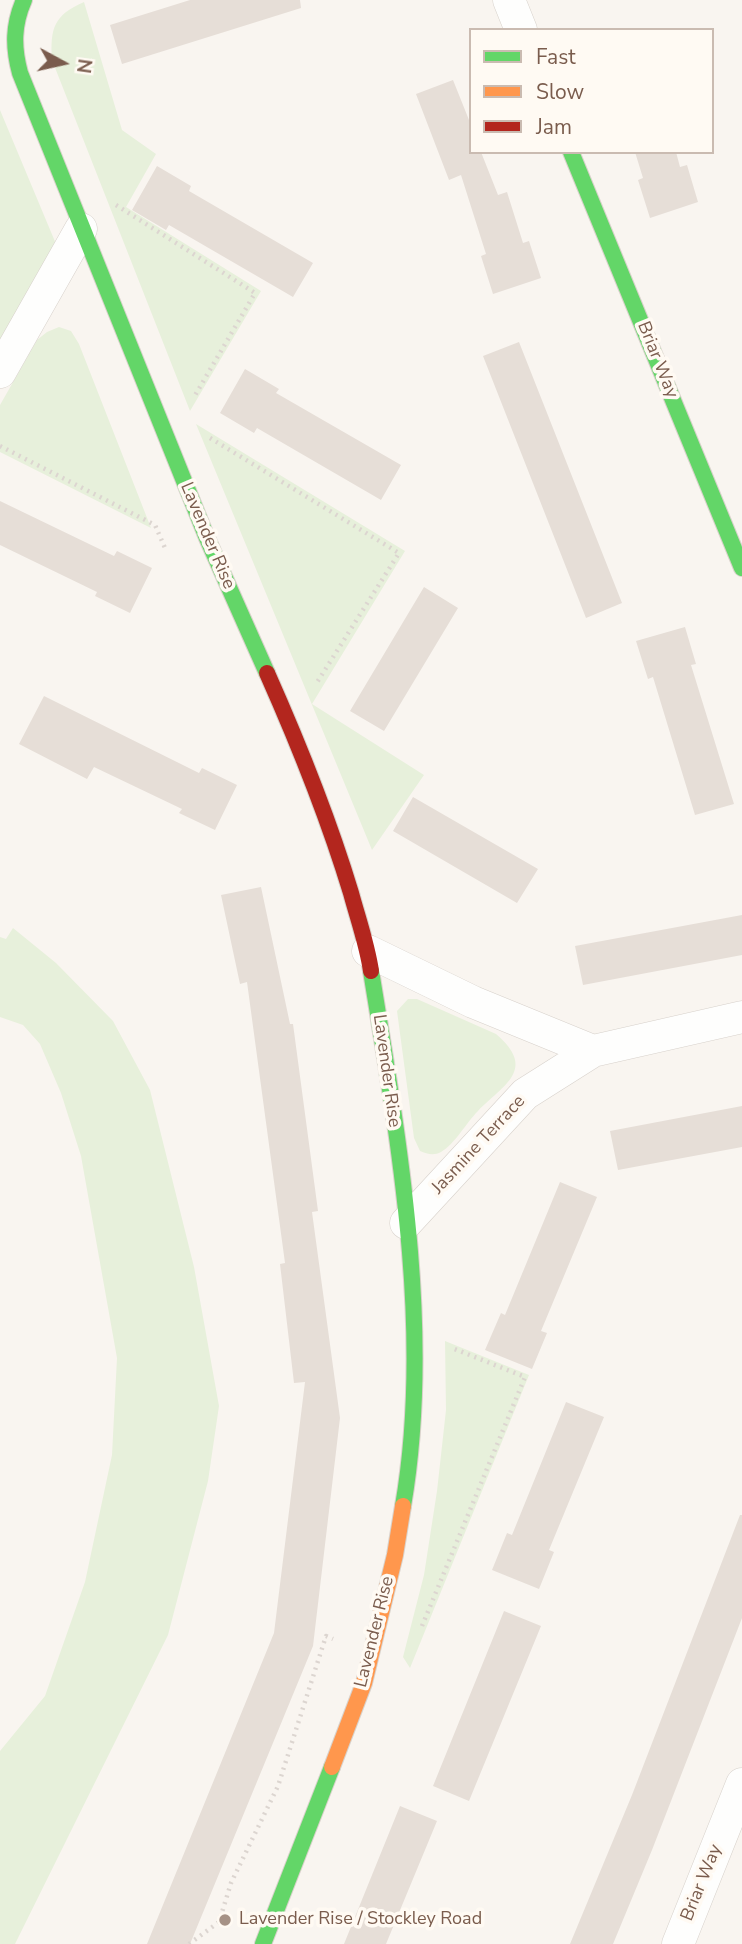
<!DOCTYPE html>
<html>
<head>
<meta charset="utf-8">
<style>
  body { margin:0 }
  #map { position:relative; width:742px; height:1944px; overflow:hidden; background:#f9f5f0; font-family:"Nunito Sans",sans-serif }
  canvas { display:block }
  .legend { position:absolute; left:469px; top:28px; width:245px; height:126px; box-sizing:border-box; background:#fffaf3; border:2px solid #cabbb1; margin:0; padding:9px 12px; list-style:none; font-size:21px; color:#7a5c4d }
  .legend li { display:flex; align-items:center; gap:14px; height:35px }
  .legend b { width:35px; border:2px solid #cabbb1 }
  .north { position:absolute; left:28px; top:28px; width:70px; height:70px; -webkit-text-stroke:5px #fffaf3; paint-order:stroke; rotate:98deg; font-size:19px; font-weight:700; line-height:28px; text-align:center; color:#7a5c4d }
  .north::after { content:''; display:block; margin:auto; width:24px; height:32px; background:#7a5c4d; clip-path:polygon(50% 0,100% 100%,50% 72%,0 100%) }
</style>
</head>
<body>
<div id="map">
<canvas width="742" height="1944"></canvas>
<ul class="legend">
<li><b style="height:9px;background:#63d668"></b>Fast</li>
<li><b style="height:9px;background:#ff974d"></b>Slow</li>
<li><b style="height:9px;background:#b3261e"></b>Jam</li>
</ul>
<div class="north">N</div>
</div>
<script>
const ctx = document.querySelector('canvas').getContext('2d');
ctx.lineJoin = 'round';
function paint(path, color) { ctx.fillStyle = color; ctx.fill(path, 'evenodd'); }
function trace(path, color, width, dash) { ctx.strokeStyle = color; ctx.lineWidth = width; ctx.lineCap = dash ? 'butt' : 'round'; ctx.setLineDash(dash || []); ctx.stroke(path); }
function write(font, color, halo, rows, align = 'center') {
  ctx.font = font + ' "Nunito Sans",sans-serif'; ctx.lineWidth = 7; ctx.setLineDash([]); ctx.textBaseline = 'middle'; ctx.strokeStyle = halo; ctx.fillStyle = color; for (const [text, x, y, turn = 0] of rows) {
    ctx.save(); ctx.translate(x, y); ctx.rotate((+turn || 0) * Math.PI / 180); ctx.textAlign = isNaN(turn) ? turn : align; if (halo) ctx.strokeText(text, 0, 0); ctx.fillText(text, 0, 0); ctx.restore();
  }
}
const green = new Path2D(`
  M84 2 122 130 156 154 126 207 261 291 190 411 52 60C50 28 54 15 84 2Z
  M0 110 56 244 0 344Z
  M59 327 71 331 79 344 151 528 0 452V405L37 340 47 332Z
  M196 424 405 551 312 704 424 775 372 850Z
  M13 928 56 963 113 1021 150 1090 194 1267 219 1406 208 1481 168 1635 15 1944H0V1751L45 1696 85 1582 112 1455 117 1358 81 1156 61 1093 40 1044 23 1025 0 1017V937L6 939Z
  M408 999H417L496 1034C538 1070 503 1085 478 1111 466 1123 455 1144 441 1152 434 1156 427 1154 420 1151L414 1138 397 1011Z
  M445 1341 529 1375 410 1668 403 1657 424 1575 437 1491 446 1410Z`);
const building = new Path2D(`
  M190 0H300L301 8 122 64 110 25Z
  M453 80 471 125V152H481L498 195 507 192 523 243 529 241 541 278 493 294 481 256 486 254 461 175 449 180 416 94Z
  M635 152H676L680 167 687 165 698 202 650 218 638 180 643 178Z
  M157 166 191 186 189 191 313 263 293 297 169 225 166 230 132 210Z
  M519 342 622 603 586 618 483 356Z
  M245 369 279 389 276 393 401 465 381 500 257 428 254 433 220 413Z
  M0 501 114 556 117 551 152 568 130 613 95 596 97 592 0 545Z
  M424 587 458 608 384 731 350 711Z
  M685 627 696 664 691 665 734 804 695 815 653 677 648 679 636 641Z
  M44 696 199 773 202 768 237 785 215 830 179 813 182 809 94 767 87 779 19 744Z
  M413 797 538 869 517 903 393 831Z
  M261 887 290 1024H293L318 1211 312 1212 340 1418 313 1646 190 1944H147L274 1633 305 1382 294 1383 280 1264 285 1263 247 982 240 984 221 895Z
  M742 915V955L583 985 575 946Z
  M742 1106V1147L618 1170 610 1131Z
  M560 1182 597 1197 541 1331 547 1333 532 1369 485 1350 501 1313 505 1315Z
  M566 1402 604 1417 549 1550 554 1552 539 1589 492 1570 507 1533 512 1535Z
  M740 1515H742V1618L652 1850 613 1944H570L632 1795Z
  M504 1611 541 1626 469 1801 433 1786Z
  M400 1806 437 1821 386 1944H344Z`);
const path = new Path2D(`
  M116 205 255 293 194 397
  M210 438 399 553 316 684
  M0 446 155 525 165 548
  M422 1626 525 1377 452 1348
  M189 1944 219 1922 231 1883 278 1786 326 1636 333 1639`);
const street = new Path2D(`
  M509 0 521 30
  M0 372 81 229
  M368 951 473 1002 593 1051
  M406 1223 525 1094 593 1051 742 1017
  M678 1944 742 1784`);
const fast = new Path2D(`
  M24 0C13 25 13 47 20 73L207 538 267 673
  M571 152 742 568
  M371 971C399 1143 433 1332 403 1506
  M263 1944 332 1767`);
const slow = new Path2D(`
  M332 1767 364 1683 395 1555 403 1506`);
const jam = new Path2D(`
  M267 673C299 745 328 817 351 893 358 919 367 944 371 971`);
const markers = [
  [225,1920,7,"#a69286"]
];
const streetNames = [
  ["Briar Way",657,360,68],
  ["Lavender Rise",207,536,67],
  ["Lavender Rise",386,1071,82],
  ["Jasmine Terrace",479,1145,-47],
  ["Lavender Rise",375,1632,-76],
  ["Briar Way",702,1883,-68]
];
const poiNames = [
  ["Lavender Rise / Stockley Road",239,1920]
];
paint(green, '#e7f0db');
paint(building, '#e6ded7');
trace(street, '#d7d1cb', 33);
trace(fast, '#d9d2cb', 18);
trace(slow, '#d9d2cb', 18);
trace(jam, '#d9d2cb', 18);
trace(path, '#dcd5d0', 4.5, [2, 5]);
trace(street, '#fefefd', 32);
trace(fast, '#63d668', 16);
trace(slow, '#ff974d', 16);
trace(jam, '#b3261e', 16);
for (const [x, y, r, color] of markers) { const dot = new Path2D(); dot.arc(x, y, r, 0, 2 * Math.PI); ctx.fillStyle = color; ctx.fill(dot); trace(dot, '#fffaf3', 2.5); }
write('18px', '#7a5c4d', '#fffaf3', streetNames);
write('18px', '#7a5c4d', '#fffaf3', poiNames, 'left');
</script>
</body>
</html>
